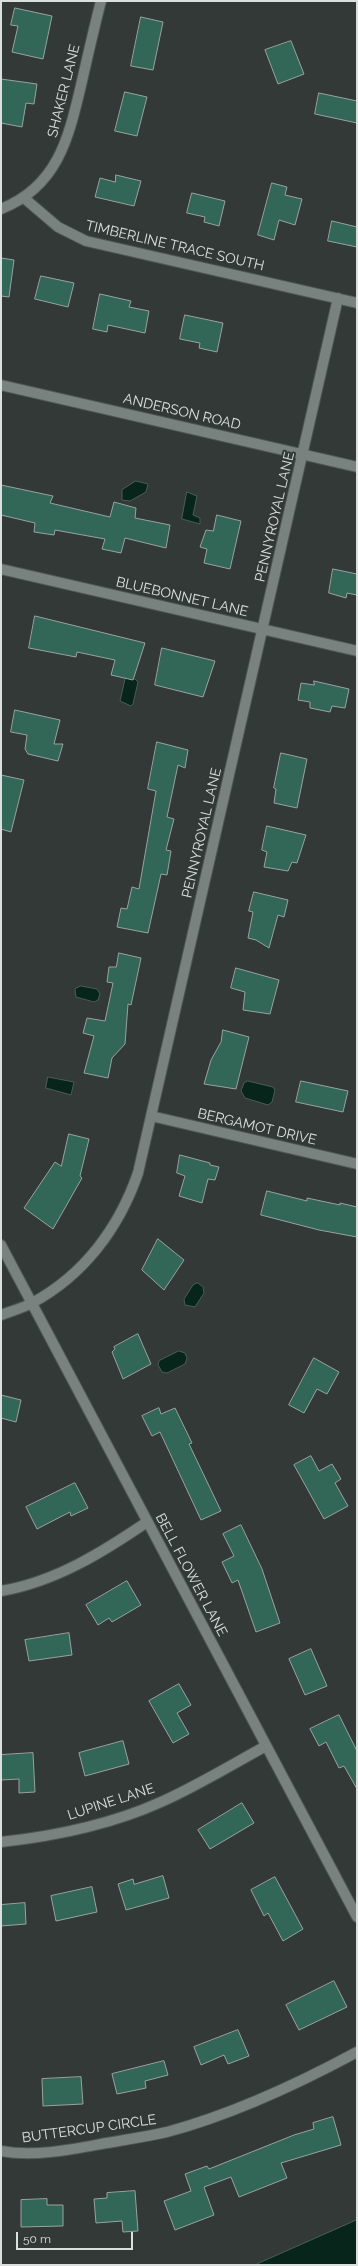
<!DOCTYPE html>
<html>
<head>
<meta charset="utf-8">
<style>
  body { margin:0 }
  #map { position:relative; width:358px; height:2266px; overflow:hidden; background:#323936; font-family:Raleway,sans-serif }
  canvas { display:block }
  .frame { position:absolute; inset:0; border:2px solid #dbe0de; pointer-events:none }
  .scale { position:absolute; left:16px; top:2232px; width:117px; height:18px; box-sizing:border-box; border:2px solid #dbe0de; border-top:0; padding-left:5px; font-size:12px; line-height:14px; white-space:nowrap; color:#dbe0de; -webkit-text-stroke:3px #323936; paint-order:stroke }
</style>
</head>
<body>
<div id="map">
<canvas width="358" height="2266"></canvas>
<div class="frame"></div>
<div class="scale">50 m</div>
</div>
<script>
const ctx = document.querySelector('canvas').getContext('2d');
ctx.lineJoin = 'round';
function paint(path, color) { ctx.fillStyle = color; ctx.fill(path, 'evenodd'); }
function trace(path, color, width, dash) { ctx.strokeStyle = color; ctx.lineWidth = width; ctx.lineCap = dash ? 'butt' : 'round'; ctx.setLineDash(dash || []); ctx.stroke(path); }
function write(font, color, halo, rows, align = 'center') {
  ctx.font = font + ' Raleway,sans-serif'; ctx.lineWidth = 4; ctx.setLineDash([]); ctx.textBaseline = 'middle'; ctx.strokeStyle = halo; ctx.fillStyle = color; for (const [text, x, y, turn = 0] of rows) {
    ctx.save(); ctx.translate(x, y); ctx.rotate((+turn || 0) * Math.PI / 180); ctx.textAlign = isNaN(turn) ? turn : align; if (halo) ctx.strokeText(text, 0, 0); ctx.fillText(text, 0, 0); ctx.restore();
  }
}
const water = new Path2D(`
  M136 481 148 484 146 492 130 501 122 500V490Z
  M187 492 197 496 193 515 200 518V524L182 519Z
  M127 677 135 679 138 682 133 704 131 706 120 701 125 679Z
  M81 986 97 989 100 994 98 1000 94 1002 76 997 75 989Z
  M48 1077 74 1082 71 1095 46 1088Z
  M248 1081 273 1087 275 1090 272 1102 268 1105 245 1098 241 1091 244 1083Z
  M198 1283 203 1287 204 1293 195 1307 185 1305 184 1299 193 1285Z
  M179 1351 185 1353 187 1358 185 1364 167 1373 162 1372 158 1365 159 1361Z
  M357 2220V2265H256L257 2264Z`);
const building = new Path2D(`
  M15 8 52 16 43 59 12 52 18 26 11 25Z
  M141 17 163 22 153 70 131 66Z
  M291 41 304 74 278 84 265 50Z
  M1 79 37 84 34 104 26 103 22 127 1 123Z
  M125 92 147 97 137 136 115 131Z
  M319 93 357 101V123L315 114Z
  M116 175 141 181 134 206 95 197 100 178 115 182Z
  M272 183 287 187 285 195 302 199 295 225 279 220 274 240 258 235Z
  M192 193 225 201 219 226 204 222 205 217 187 213Z
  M332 221 357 227V247L328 241Z
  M1 258 14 260 9 297 1 296Z
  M41 276 74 283 68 307 35 299Z
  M100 294 131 301 129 307 149 311 145 333 108 325 107 332 93 329Z
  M185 315 223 323 217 352 199 348 200 343 180 339Z
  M1 485 53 496 50 503 110 517 114 502 136 508 135 518 170 525 166 548 125 538 121 553 102 549 105 539 55 530 54 535 34 532 35 523 1 515Z
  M217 515 241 521 230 569 204 563 207 549 200 547 206 530 213 531Z
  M333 569 357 574V595L347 593 346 598 329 593Z
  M35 616 145 643 133 680 111 675 115 660 77 652 76 657 29 648Z
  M162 648 215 661 203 697 155 685Z
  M314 681 349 689 345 708 332 706 330 712 310 708V702L298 700 301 683 314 685Z
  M15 710 60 720 54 744H63L58 761 28 754 25 749 27 735 11 732Z
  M157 742 188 750 185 768 178 765 167 817 174 819 166 850 171 851 167 875 161 874 148 933 117 927 121 908 127 909 132 887 139 889 156 791 148 789Z
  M281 753 307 759 297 808 274 803 276 789 274 788Z
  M1 775 24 780 11 832 1 829Z
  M267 826 306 835 297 863 292 862 288 871 264 867 267 852 262 850Z
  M254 892 288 900 284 917 278 915 269 948 256 940 248 938 253 912 249 911Z
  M119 953 141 958 131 1005 128 1004 125 1044 112 1058 108 1078 84 1073 94 1036 83 1033 87 1018 105 1021 113 983 107 982 109 967H116Z
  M236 968 279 980 270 1014 243 1010 245 992 231 988Z
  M223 1030 249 1037 236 1089 204 1084 211 1060 221 1042Z
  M301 1081 348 1091 343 1112 296 1102Z
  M69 1134 89 1139 80 1176 82 1178 53 1229 24 1208 55 1162 61 1166Z
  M180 1155 210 1163V1165L219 1167 215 1180 208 1179 202 1203 179 1196 185 1176 177 1173Z
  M267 1191 307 1201V1198L340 1205V1203L357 1207V1237L319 1230 261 1215Z
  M158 1239 184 1260 164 1290 142 1270Z
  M138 1334 151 1364 123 1379 112 1352 115 1349 114 1347Z
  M314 1358 339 1372 327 1394 317 1389 304 1413 289 1405Z
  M1 1395 21 1400 16 1422 1 1418Z
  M159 1408 161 1414 175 1408 192 1443 189 1444 221 1511 201 1520 160 1432 152 1436 142 1416Z
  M311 1456 319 1471 332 1464 341 1479 335 1483 348 1506 324 1519 294 1465Z
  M75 1483 88 1508 71 1516 70 1512 37 1529 26 1507Z
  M241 1525 262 1569 280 1623 256 1632 238 1580 232 1583 222 1562 234 1556 223 1534Z
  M127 1581 141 1605 112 1622 109 1618 98 1625 86 1605Z
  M69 1633 72 1655 29 1661 25 1640Z
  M311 1649 327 1686 305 1695 289 1659Z
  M179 1684 191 1705 177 1713 189 1734 173 1743 149 1701Z
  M339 1715 357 1751V1789L344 1766 339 1768 326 1742 319 1746 310 1729Z
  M123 1741 129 1764 85 1776 79 1753Z
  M33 1753 35 1792 19 1793V1779L1 1780V1755Z
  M242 1803 254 1823 210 1849 198 1830Z
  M163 1876 169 1898 126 1910 118 1884 133 1879 134 1884Z
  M275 1877 303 1929 283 1941 268 1913 264 1916 251 1890Z
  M92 1887 97 1912 56 1921 51 1896Z
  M25 1903 26 1924 1 1926V1905Z
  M334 1981 347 2007 299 2030 286 2005Z
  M238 2030 249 2056 228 2064 224 2055 201 2065 194 2047Z
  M164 2061 168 2075 145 2081 146 2088 117 2094 112 2074Z
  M81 2077 83 2104 43 2106 42 2079Z
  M333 2117 341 2145 281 2163 287 2178 239 2197 231 2177 204 2187 214 2215 175 2230 164 2201 191 2191 185 2174 207 2166 209 2169 294 2135 314 2129 313 2123Z
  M135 2191 138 2231 123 2232 122 2221 96 2223 94 2199 107 2198V2193Z
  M47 2199V2205H63V2226L21 2227V2200Z`);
const street = new Path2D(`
  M24 198 58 227 86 241 357 303
  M1 209C59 186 69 136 82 81 88 55 94 28 101 1
  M1 569 357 651
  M151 1116 357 1164
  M1 1245 357 1917
  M1 1315C11 1311 23 1308 32 1303 84 1275 119 1228 138 1173L338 298
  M1 1591C55 1582 103 1552 147 1522
  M1 1842C56 1836 110 1825 161 1802 197 1786 231 1765 266 1746
  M1 2151C33 2157 69 2150 101 2144 123 2140 145 2137 167 2132 234 2114 296 2085 357 2052`);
const secondary = new Path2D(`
  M1 385 357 467`);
const streetNames = [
  ["SHAKER LANE",64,91,-76],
  ["TIMBERLINE TRACE SOUTH",175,246,13],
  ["ANDERSON ROAD",182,412,13],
  ["PENNYROYAL LANE",275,517,-77],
  ["BLUEBONNET LANE",182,597,13],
  ["PENNYROYAL LANE",202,833,-77],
  ["BERGAMOT DRIVE",257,1127,13],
  ["BELL FLOWER LANE",191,1575,62],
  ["LUPINE LANE",111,1802,-18],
  ["BUTTERCUP CIRCLE",89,2129,-8]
];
paint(water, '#08251c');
trace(water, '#475d56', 1);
paint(building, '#326757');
trace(building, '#9aa29f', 1);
trace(street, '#4f5654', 12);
trace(secondary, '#4f5654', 12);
trace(street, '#7a827f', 10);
trace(secondary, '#7a827f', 10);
write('14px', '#dbe0de', '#323936', streetNames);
</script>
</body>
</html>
